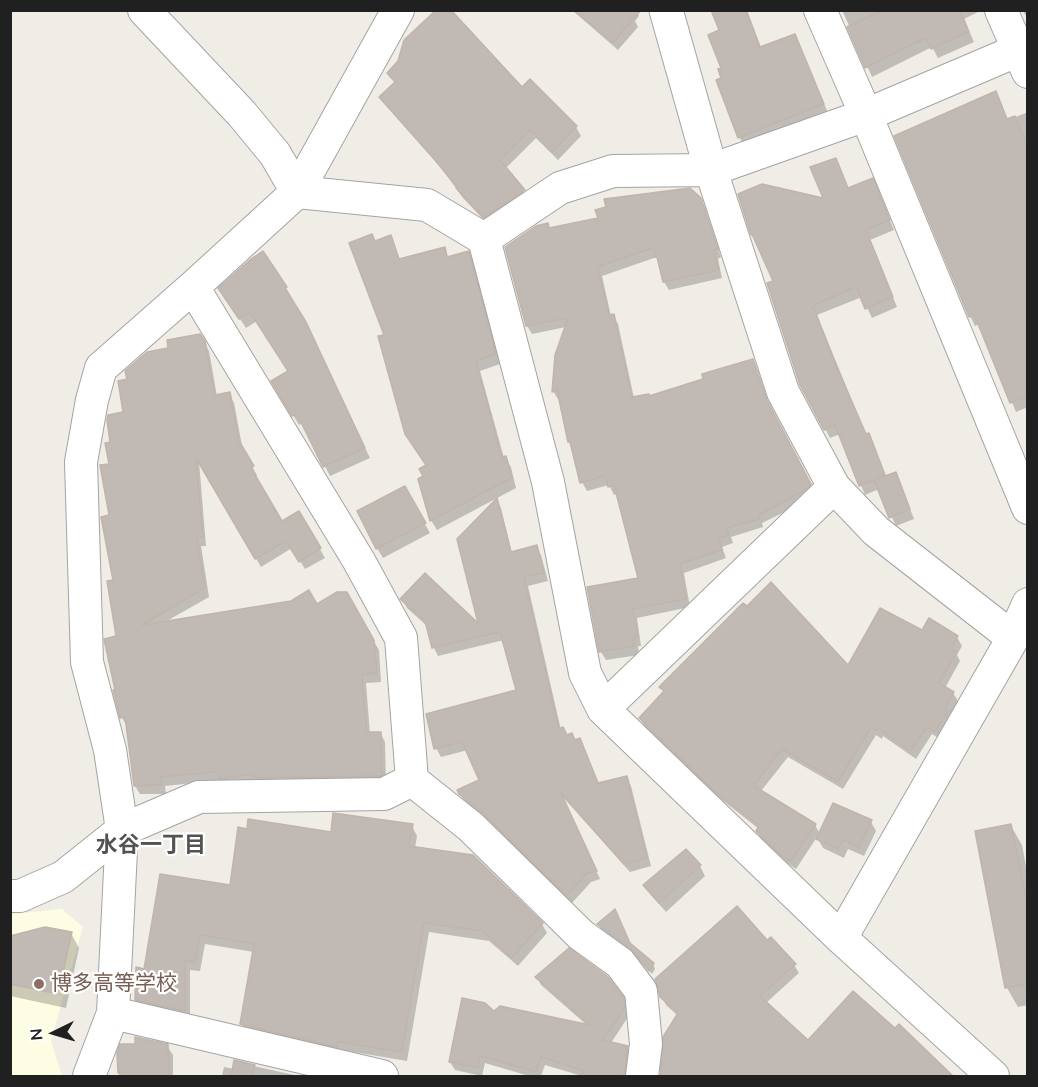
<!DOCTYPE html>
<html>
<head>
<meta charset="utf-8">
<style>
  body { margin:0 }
  #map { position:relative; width:1038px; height:1087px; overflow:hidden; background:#f0ede7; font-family:Mulish,sans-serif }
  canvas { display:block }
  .frame { position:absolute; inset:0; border:12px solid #202020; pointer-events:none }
  .north { position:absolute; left:24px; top:1003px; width:60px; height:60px; -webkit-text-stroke:4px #fff; paint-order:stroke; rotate:265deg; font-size:16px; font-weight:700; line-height:24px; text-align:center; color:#202020 }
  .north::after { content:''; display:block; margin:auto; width:21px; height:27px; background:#202020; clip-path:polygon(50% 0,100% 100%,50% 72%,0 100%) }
</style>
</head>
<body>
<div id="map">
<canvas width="1038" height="1087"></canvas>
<div class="frame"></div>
<div class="north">N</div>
</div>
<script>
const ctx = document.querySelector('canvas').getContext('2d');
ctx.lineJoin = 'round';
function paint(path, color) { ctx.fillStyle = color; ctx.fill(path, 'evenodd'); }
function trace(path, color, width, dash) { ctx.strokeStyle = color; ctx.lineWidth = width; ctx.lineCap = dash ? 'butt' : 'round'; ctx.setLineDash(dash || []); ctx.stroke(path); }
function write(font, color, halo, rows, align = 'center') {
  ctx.font = font + ' Mulish,"Noto Sans JP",sans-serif'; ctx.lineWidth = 4.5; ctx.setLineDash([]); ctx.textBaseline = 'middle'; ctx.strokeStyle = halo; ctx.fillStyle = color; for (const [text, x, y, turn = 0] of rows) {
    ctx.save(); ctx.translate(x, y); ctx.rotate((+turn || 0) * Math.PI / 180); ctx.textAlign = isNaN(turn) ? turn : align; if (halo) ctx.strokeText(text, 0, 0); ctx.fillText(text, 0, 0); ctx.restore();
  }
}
const education = new Path2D(`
  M62 909 83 927 51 1041 62 1076H11V914Z`);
const shadow = new Path2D(`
  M572 10H636L639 16 635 21 638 27 618 50Z
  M713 10H747L761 48 799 45 828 113 745 146 739 137 723 78 721 31Z
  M842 10H982L964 19 974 42 938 58 932 47 872 77Z
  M1022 10H1028V19Z
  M389 73 522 90 576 127 581 136 558 160 536 138 505 169 529 200 490 226 463 198 442 169 387 106 381 97 396 84Z
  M1000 103 1008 120 1028 112V407L1016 412 980 324 975 326 970 316Z
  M835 160 849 190 877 189 894 230 870 240 897 307 872 318 862 297 817 315 866 435H868L873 444 886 477 895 474 900 483 914 519 896 526 879 489 865 495 840 434 830 438 801 384 775 282 825 200Z
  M700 199 705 208 721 257 718 259 722 278 669 290 664 282 657 257 602 276 611 316H613L618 324 634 398H649L705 380 753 361 757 369 771 410 815 493 807 501 762 523 763 527 731 537 733 543 722 547 726 558 684 573 690 607 637 618 641 646H638L639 655 606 660 601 652 588 588 640 579 618 494 614 495 609 485 587 491 582 482 561 399H558L553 391 566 327 532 334 527 326 548 225 550 229Z
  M390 237 400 260 444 249 449 258 468 253 473 262 500 364 480 371 504 458H505L511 467 516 488 437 530 431 520 426 477 428 466 386 336 375 243Z
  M262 253 286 288 291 297 290 299 311 333 370 458 330 476 303 423 299 425 273 382 290 372 257 321 246 328 226 298Z
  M200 335 209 351 217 396 229 394 234 403 243 451 257 475 255 477 282 523 299 513 325 558 305 569 292 548 261 567 199 461 206 546H201L209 597 165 622 316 606 346 593 379 650 381 682 366 683 370 734H381L385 742 386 783 225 787 221 780 165 786 166 794H140L135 786 127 726 122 718 117 691 118 637 111 517 112 443 125 413 129 380 170 349Z
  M404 488 430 533 383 558 377 548Z
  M497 500 501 508 512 553 536 547 541 555 548 581 528 586 561 730 575 741 579 740 599 784 626 778 631 786 651 866 630 872 562 796 600 879 591 882 572 903 490 823 465 803 459 790 481 780 468 750 441 757 436 748 518 691 504 640 438 656 434 648 428 627 407 608 402 599 481 627Z
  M922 632 957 637 962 646 957 655 960 661 945 688 953 693 958 701 940 739 932 734 916 759 883 736 882 739 876 735 843 789 788 757 761 791 815 825 820 834 871 822 876 831 864 856 848 849 844 858 823 848 817 837 796 869 787 863 762 840 757 831 759 829 717 796 645 727 641 719 664 693 661 687 849 668Z
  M412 826 417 836 415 848 542 924 547 933 518 966 489 941 429 932 407 1061 247 1034 242 1024 254 952 205 944 200 971 190 970V1020L142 1009 137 999 145 970 231 887 332 834Z
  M1011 826 1022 845 1028 877V1005L1018 1007 1007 988Z
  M700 866 705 876 666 912 651 895 645 885Z
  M599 925 653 964 655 969 652 974 635 953 601 929Z
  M71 933 79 948 66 1008 10 996V937Z
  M767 942 794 965 799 973 766 1003 808 1042 678 1016 666 1005 661 996Z
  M537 977 622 999 627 1008 628 1017 611 1043 627 1048 631 1056 629 1076H582L545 1065 541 1076H529L485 1063 482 1076 455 1070 450 1062 493 1013 588 1026 541 985Z
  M167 1046 173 1055V1076H119L118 1054Z
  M235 1062 299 1076H222L224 1067 234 1069Z`);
const building = new Path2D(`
  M436 10H451L522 87 530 79 577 126 552 152 530 130 500 160 525 190 483 218 456 188 457 187 435 160 379 97 395 82 387 73 398 61 404 40Z
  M573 10H641L613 43Z
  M711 10H746L760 47 795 34 824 104 738 138 716 80 721 78 718 69 721 68 708 35 719 30Z
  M882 10H960L969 32 931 49 926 38 865 68 847 27Z
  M996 91 1007 119 1015 116 1028 146V396L1010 403 974 314 969 317 894 136Z
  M836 158 848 188 873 178 890 220 866 230 893 297 865 309 856 287 813 306 835 363 866 434 869 433 885 475 877 479 896 472 910 509 889 518 874 480 859 486 835 425 824 430 800 385 767 283 773 281 752 234 751 235 738 194 762 184 823 198 810 167Z
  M690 188 701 198 718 249 714 250 719 270 663 282 657 257H655L653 248 598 267 609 315 614 314 632 397 649 394V396L703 379 702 374 753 359 767 400 811 484 802 492 759 515 760 519 727 528 729 535 719 538 722 550 680 564 686 599 633 609 638 637 634 638 635 646 599 652 587 587 638 578 614 485 608 487 605 476 580 483 570 442H568L557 390 552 392 555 355 568 318 526 326 505 247 536 226 548 223 549 228 598 218 595 210 606 207 604 199Z
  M372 234 375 241 391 235 399 259 445 247 447 257 469 251 496 354 476 361 502 457 506 456 512 478 430 521 418 479 423 476 419 469 426 465 405 434 378 336 384 335 349 243Z
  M263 251 287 287 285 288 306 322 365 448 323 467 297 414 292 416 271 381 288 371 250 312 239 319 218 288 251 259Z
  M200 334 205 341 215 395 230 392 239 441 254 466 251 468 282 521 299 511 321 548 299 562 286 541 255 559 196 458 203 537 197 538 205 588 142 625 291 601 309 590 317 604 337 592H347L374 640 377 673 362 675 367 732H381L382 775 380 776 254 778V774L219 779 218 772 161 777 162 785 134 786 125 717 120 718 113 690H115L104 639 116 636 107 581 113 580 101 517 109 515 100 465 109 464 105 443 110 442 107 420 108 415 123 412 118 381 127 379 125 371 147 352 168 348 167 340Z
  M405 486 426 523 376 549 357 511Z
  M497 498 511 552 537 545 544 573 524 577 559 729 563 727 567 735 572 733 575 740 580 738 598 783 627 776 647 858 624 864 561 793 597 871 587 873 567 896 484 814 459 794 457 790 479 780 462 742 434 749 426 714 516 690 500 632 432 648 425 621 400 599 425 573 478 623 457 539Z
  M771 582 848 665 880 608 922 630 929 618 958 636 951 649 957 652 939 683 954 692 945 710 948 712 935 732 927 727 911 751 878 729 877 731 871 728 838 782 782 749 754 786 816 824 791 861 781 855 756 831 759 826 711 788 639 718 664 691 659 687 743 603 747 606Z
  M833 803 872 820 859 848 843 840 838 849 816 839Z
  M333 813 413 824 409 846 473 855 543 923 512 958 482 931 424 923 402 1052 338 1042 337 1047 240 1024 254 944 200 935 195 962 185 961V1011L135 1000 136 967 144 969 160 874 230 885 238 827 247 829 248 819 331 832Z
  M1011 824 1028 908V984L1005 988 975 831Z
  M686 849 701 865 659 903 643 885Z
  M737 906 767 940 771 937 796 964 760 996 808 1040 853 991 895 1028 899 1024 954 1077H660L663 1037 678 1013 660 997 655 979Z
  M615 909 630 943 654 963 649 971 631 949 597 924Z
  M45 927 72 932 58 994 10 984V936Z
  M569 948 607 976 624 998 625 1008 603 1040 628 1046 624 1077H581L583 1071 541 1057 536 1072 480 1056 478 1068 449 1062 462 998 485 1003 494 1011 500 1006 590 1025 535 977Z
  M135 1037 168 1044 169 1077H123V1073H118L117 1053 120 1044H135Z
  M234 1060 255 1065 252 1077H231Z`);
const minor = new Path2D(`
  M144 10 242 114 275 154 297 192
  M820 10 866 115 1028 508
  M1001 10 1028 72
  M711 170 783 392 834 487 876 531 1013 638
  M297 192 427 205 484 239 548 482 585 673 603 709 841 938 993 1076
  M484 239 560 188 613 171 711 170 866 115 1028 46
  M193 287 297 192 398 10
  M603 709 834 487
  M10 896H20L63 877 122 830 199 797 384 794 412 780
  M841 938 1013 638 1028 604
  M89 1076 113 1013
  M382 1076 113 1013 122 830 110 750 87 662 81 462 92 400 101 368 193 287 359 561 401 638 412 780 471 827 581 935 620 963 641 991 646 1044 642 1076`);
const tertiary = new Path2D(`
  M666 10 711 170`);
const markers = [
  [39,984,6,"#8d6e63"]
];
const educationNames = [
  ["博多高等学校",51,984]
];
const neighbourhoodNames = [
  ["水谷一丁目",151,845]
];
paint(education, '#fdfde3');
paint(shadow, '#0003');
paint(building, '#c1b9b4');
trace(building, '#c1b4aa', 1.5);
trace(minor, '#a4a4a4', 34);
trace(tertiary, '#a4a4a4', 35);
trace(minor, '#fff', 32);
trace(tertiary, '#fff', 33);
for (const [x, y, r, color] of markers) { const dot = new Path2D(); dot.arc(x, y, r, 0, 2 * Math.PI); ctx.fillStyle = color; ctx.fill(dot); trace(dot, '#fff', 2); }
write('21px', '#785e54', '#fff', educationNames, 'left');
write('bold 22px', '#535353', '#fff', neighbourhoodNames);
</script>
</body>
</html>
